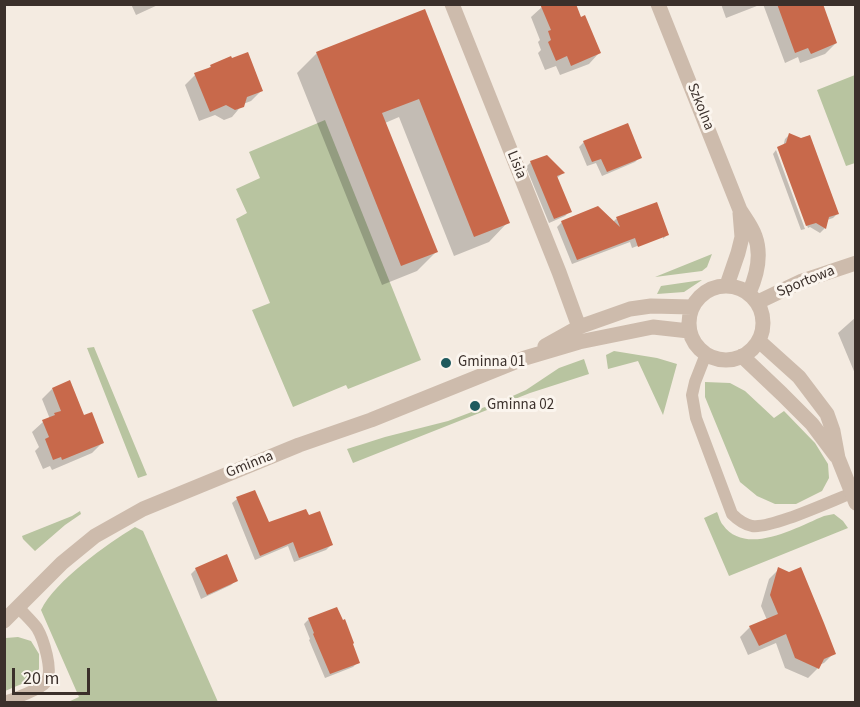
<!DOCTYPE html>
<html>
<head>
<meta charset="utf-8">
<style>
  body { margin:0 }
  #map { position:relative; width:860px; height:707px; overflow:hidden; background:#f4ebe1; font-family:"Source Sans 3",sans-serif }
  canvas { display:block }
  .frame { position:absolute; inset:0; border:6px solid #3b302b; pointer-events:none }
  .scale { position:absolute; left:12px; top:668px; width:78px; height:27px; box-sizing:border-box; border:3px solid #3b302b; border-top:0; padding-left:8px; font-size:18px; line-height:21px; white-space:nowrap; color:#3b302b; -webkit-text-stroke:4px #fbf5ee; paint-order:stroke }
</style>
</head>
<body>
<div id="map">
<canvas width="860" height="707"></canvas>
<div class="frame"></div>
<div class="scale">20 m</div>
</div>
<script>
const ctx = document.querySelector('canvas').getContext('2d');
ctx.lineJoin = 'round';
function paint(path, color) { ctx.fillStyle = color; ctx.fill(path, 'evenodd'); }
function trace(path, color, width, dash) { ctx.strokeStyle = color; ctx.lineWidth = width; ctx.lineCap = dash ? 'butt' : 'round'; ctx.setLineDash(dash || []); ctx.stroke(path); }
function write(font, color, halo, rows, align = 'center') {
  ctx.font = font + ' "Source Sans 3",sans-serif'; ctx.lineWidth = 6; ctx.setLineDash([]); ctx.textBaseline = 'middle'; ctx.strokeStyle = halo; ctx.fillStyle = color; for (const [text, x, y, turn = 0] of rows) {
    ctx.save(); ctx.translate(x, y); ctx.rotate((+turn || 0) * Math.PI / 180); ctx.textAlign = isNaN(turn) ? turn : align; if (halo) ctx.strokeText(text, 0, 0); ctx.fillText(text, 0, 0); ctx.restore();
  }
}
const green = new Path2D(`
  M855 75V163L846 166 817 90Z
  M325 120 421 360 348 389 346 385 293 407 252 310 270 303 236 219 247 213 236 189 260 178 249 152Z
  M712 254 707 267 702 271 655 277Z
  M702 280 684 292 657 294 661 286Z
  M94 347 147 475 138 478 87 348Z
  M614 351 657 358 677 364 663 415 638 361 608 369 606 355Z
  M584 359 589 374 530 393 353 463 347 449 385 437 448 421 506 399 526 390 559 368Z
  M705 382 730 383 745 391 774 418 784 411 815 443 828 464 829 478 822 491 796 504H775L757 496 740 482 705 397Z
  M80 511 81 514 65 525 35 551 23 539 22 536 72 516Z
  M717 512C719 516 720 522 723 525 746 557 797 527 824 516L834 514 843 521 848 528 729 576 704 518Z
  M135 527 143 531 218 702H68L79 697 41 610C55 581 107 544 135 527Z
  M18 637 31 641 39 654V669L31 680 5 691V640L6 638Z`);
const shadow = new Path2D(`
  M131 4H160L136 15Z
  M721 4H762L726 18Z
  M763 4H821L836 43 825 54 800 63 798 57 785 63Z
  M542 7 599 53 589 64 560 75 556 66 545 70 538 53 541 50 538 42 540 40 531 17Z
  M424 10 508 222 489 242 454 256 399 117 385 123 436 252 417 271 382 285 297 73 317 53Z
  M211 66 262 90 251 101 243 104 232 117 224 120 215 115 199 121 185 85 195 75 207 70Z
  M790 134 838 213 833 218 827 220 825 228 820 233 810 227 808 228 779 149H777L783 147 785 139Z
  M584 142 640 157 635 162 602 176 596 163 587 166 579 147Z
  M776 150 805 229 801 230 773 154Z
  M531 162 563 173 557 178 570 211 565 216 549 223 526 167Z
  M656 204 667 235 663 239V236L632 248 630 242 572 264 557 227 562 222H613L616 219Z
  M856 317V376L838 333Z
  M52 389 83 417 102 443 92 453 52 470 50 466 43 469 35 451 39 447 32 432 43 422 50 419 42 399Z
  M237 499 268 524 331 545 326 550 294 562 288 546 255 560 232 503Z
  M196 569 236 580 231 585 201 599 191 574Z
  M779 569 834 653 824 663 819 665 818 668 808 678 785 668 776 643 748 655 740 637 750 627 767 620 761 606 769 579Z
  M309 619 351 644 358 662 353 667 325 678 309 640 310 639 304 624Z`);
const building = new Path2D(`
  M540 4H576L581 17 585 15 601 53 571 66 567 56 556 61 548 42 551 40 548 31 551 30Z
  M777 4H823L837 43 811 54 808 48 795 53Z
  M425 9 510 223 474 237 419 99 382 113 438 252 401 266 316 52Z
  M248 52 263 91 247 97 244 107 235 110 226 105 210 112 194 73 211 67 210 65 231 56 232 58Z
  M628 123 642 158 607 172 601 159 592 162 583 141Z
  M789 133 801 138 810 135 839 214 829 217 826 229 816 223 806 226 777 147 786 143Z
  M547 155 565 173 557 176 572 212 554 219 530 161Z
  M657 202 669 235 638 247 635 238 577 260 561 221 598 206 620 227 616 217Z
  M70 380 84 415 92 412 104 443 62 460 61 457 53 460 45 439 49 437 42 420 55 415 54 413 61 411 52 388Z
  M255 490 269 522 306 509 309 515 320 511 333 545 299 558 293 542 260 556 236 497Z
  M227 554 238 581 207 595 195 568Z
  M778 567 789 572 801 567 824 623 836 654 824 659 819 669 795 658 786 634 759 646 749 626 778 614 770 595Z
  M337 607 343 620 345 619 354 643 353 644 360 663 330 674 313 634 314 633 308 618Z`);
const lane = new Path2D(`
  M706 354 695 382 692 395 696 418 732 514C738 520 743 524 752 526 771 529 831 501 852 493
  M4 702C14 699 41 689 46 682 54 671 43 638 37 628 32 621 24 614 18 607`);
const street = new Path2D(`
  M452 4 559 272 579 327
  M658 4 740 210C745 218 752 227 755 236 762 255 757 275 749 293
  M727 285 738 253 742 237 740 213
  M689 323a37 37 0 1 1 74 0a37 37 0 1 1-74 0Z
  M758 302 802 281 856 263
  M759 341 799 377 827 414 833 431 838 458 856 503
  M545 346 579 327 630 309 651 306 692 307
  M742 356 782 394 812 424 836 456
  M4 621 62 563 95 536 143 509 299 445 371 420 525 358 579 342 653 327 689 331`);
const markers = [
  [446,363,6,"#1f5a5e"],
  [475,406,6,"#1f5a5e"]
];
const streetNames = [
  ["Szkolna",700,107,68],
  ["Lisia",516,165,68],
  ["Sportowa",806,282,-22],
  ["Gminna",250,465,-22]
];
const poiNames = [
  ["Gminna 01",458,363],
  ["Gminna 02",487,406]
];
paint(green, '#b8c4a0');
paint(shadow, '#0003');
paint(building, '#c8694b');
trace(lane, '#cdbbac', 12);
trace(street, '#cdbbac', 15);
for (const [x, y, r, color] of markers) { const dot = new Path2D(); dot.arc(x, y, r, 0, 2 * Math.PI); ctx.fillStyle = color; ctx.fill(dot); trace(dot, '#fbf5ee', 2); }
write('15px', '#3b302b', '#fbf5ee', streetNames);
write('15px', '#3b302b', '#fbf5ee', poiNames, 'left');
</script>
</body>
</html>
